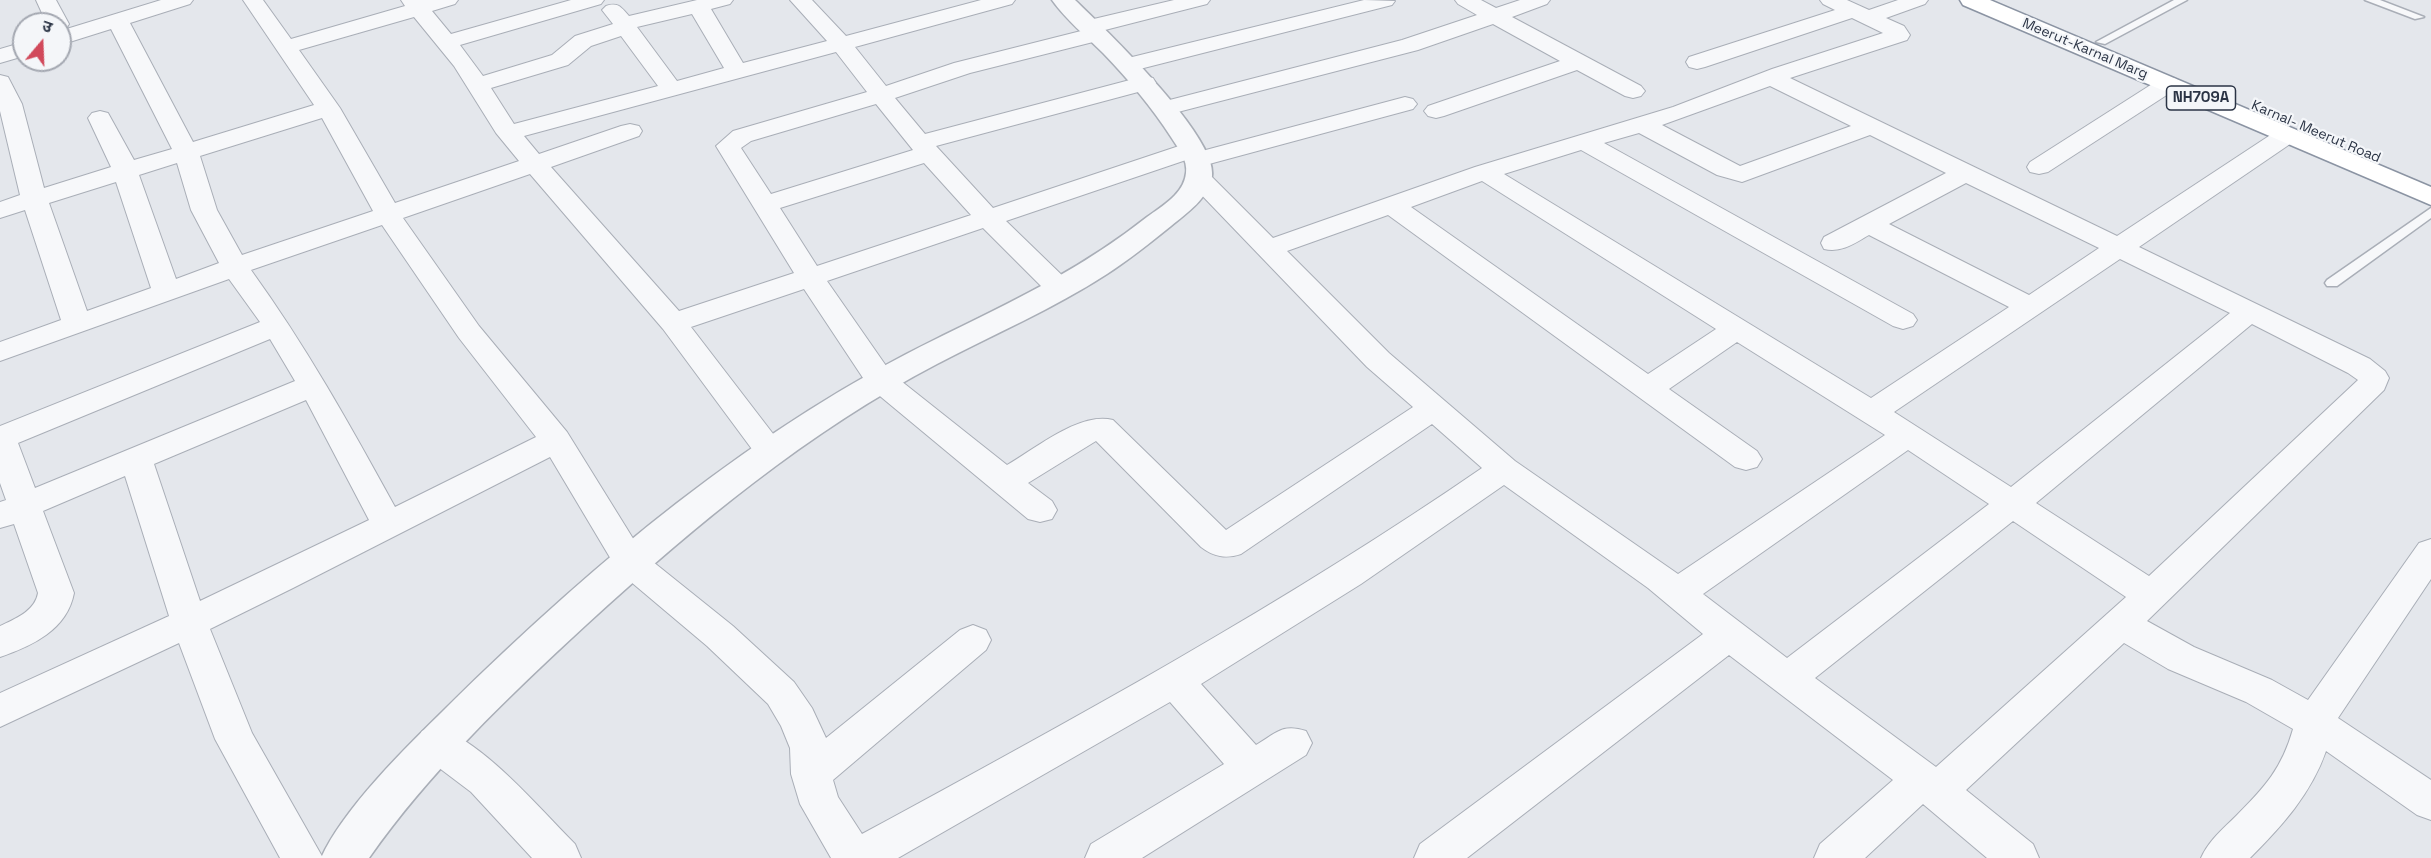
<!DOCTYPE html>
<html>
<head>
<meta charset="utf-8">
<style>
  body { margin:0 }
  #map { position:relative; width:2431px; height:858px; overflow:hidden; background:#e4e7ec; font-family:"Space Grotesk","Noto Sans Devanagari",sans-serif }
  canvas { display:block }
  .north { position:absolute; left:12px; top:12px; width:60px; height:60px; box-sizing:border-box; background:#f4f6f9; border:2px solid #a4a8b1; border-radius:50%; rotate:19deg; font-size:16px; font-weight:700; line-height:24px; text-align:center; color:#2b3445 }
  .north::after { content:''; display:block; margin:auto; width:21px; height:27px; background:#d1495b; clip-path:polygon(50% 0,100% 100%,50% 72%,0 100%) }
</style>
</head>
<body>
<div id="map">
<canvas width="2431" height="858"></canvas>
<div class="north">उ</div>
</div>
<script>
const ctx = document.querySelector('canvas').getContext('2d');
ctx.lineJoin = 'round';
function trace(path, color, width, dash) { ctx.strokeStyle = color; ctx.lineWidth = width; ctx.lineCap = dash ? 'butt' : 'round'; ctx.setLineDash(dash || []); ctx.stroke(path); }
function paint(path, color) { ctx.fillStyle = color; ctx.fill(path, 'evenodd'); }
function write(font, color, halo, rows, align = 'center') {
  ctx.font = font + ' "Space Grotesk",sans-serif'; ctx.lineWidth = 4.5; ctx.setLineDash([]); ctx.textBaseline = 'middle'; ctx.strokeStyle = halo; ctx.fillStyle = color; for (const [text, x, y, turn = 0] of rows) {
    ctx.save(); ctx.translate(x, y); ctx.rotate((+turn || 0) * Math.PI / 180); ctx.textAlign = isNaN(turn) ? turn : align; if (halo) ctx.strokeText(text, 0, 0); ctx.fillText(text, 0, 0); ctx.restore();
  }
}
const service = new Path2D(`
  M2174 0H2187L2105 44 2096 42Z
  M2365 0H2380L2424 17 2415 19Z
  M2431 208V218L2337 286H2327L2325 283 2327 280Z`);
const minor = new Path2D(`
  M36 0H56L69 24 66 29 60 30V24H47Z
  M161 0H193L190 4 130 23 193 142 314 105 243 0H263L291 39 405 6 401 0H458L455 4 432 11 451 34 571 0H604L601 4 460 45 483 76 552 55 575 36 613 24 602 10 606 6C618 2 621 7 629 16L697 0H733L730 4 711 9 743 63 827 41 790 0H812L846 36 981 0H1015L1012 4 855 47 886 86 954 63 1081 31 1078 27 1081 22 1174 0H1210L1207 4 1105 30 1108 34 1105 39 970 73 895 98 925 134 1145 76 1153 78 1156 83 1153 88 936 146 993 208 1182 145 1191 143 1200 145 1202 151 1405 97 1413 99 1417 104 1413 109 1198 167 1189 165 1186 160 1006 221 1069 282 1073 288 1069 294 1059 296 1049 294 983 228 827 281 891 373 1007 465C1035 449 1080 411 1113 420L1226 530 1413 407 1367 367 1190 183 1186 178 1190 173 1199 170 1208 173 1273 238 1475 167 1673 107 1772 69 1883 33 1852 18 1705 67 1697 69 1689 67 1686 62 1689 57 1835 10 1823 4 1820 0H1847L1869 10 1898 0H1928L1925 4 1886 18 1904 26 1910 35 1907 40 1790 78 2117 236 2278 130 2287 128 2296 130 2299 135 2296 140 2139 247 2370 359 2385 371 2389 378 2384 390 2147 621 2194 647 2272 680 2308 700 2419 543 2431 539V579L2338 718 2431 780V820L2417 815 2326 751C2311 794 2282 826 2250 858H2201C2209 840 2223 829 2237 815 2265 787 2282 768 2293 729L2246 702 2168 669 2124 643 1966 790 2033 844 2039 858H1987L1923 804 1865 858H1814L1820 844 1893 780 1729 655 1467 858H1414L1420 844 1703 634 1648 588 1504 485 1361 584 1201 684 1256 745C1276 733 1283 723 1306 731L1312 743 1306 755 1142 858H1085L1091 844 1224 764 1170 702 898 858H831L800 804 791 774 790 748 781 726 768 704 707 646 618 571 550 457 293 588 210 629 252 733 323 858H280L215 739 179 643 0 727V693L169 616 125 476 43 511 74 593C67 630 32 646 0 657V626C15 619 35 611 38 593L14 524 0 528V502L6 500 0 483V426L260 322 229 279 0 361V342L61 320 25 210 0 218V202L20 195 0 111V75L8 77 22 104 44 188 111 167 88 118 92 113 100 111 108 113 134 160 172 149 111 29 60 45V31ZM692 14 724 68 677 81 637 27ZM414 17 454 66 496 133 519 161 395 203 340 108 299 50ZM621 36 658 86 514 124 491 88 568 65 591 46ZM836 52 867 92 733 131 716 146 794 273 679 311 551 167 639 136 642 131 639 126 630 124 621 126 539 154 524 136ZM1770 86 1851 126 1740 166 1662 125ZM876 104 913 150 771 194 741 148 751 141ZM322 118 373 211 242 255 217 210 200 156ZM1639 133 1717 175 1742 182 1870 135 1946 173 1824 237 1821 243 1824 249C1842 253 1855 243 1869 235L2009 307 1871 398 1504 174 1581 150 1893 326 1903 329 1913 326 1917 320 1913 314 1604 143ZM177 163 191 210 219 263 176 279 139 175ZM924 163 971 215 817 266 780 208ZM530 174 663 329 760 460 771 463 782 460 787 452 691 327 804 289 869 387 1028 519 1040 522 1052 519 1057 510 1052 501 1028 483 1096 441 1201 547C1214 557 1226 559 1241 554L1432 424 1482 468C1283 605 1074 719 862 834L838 797 833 780 986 650 991 640 986 630 973 625 960 630 826 738 812 708 794 682 733 626 642 553 567 432 479 326 403 218ZM1482 181 1716 329 1648 374 1411 207ZM116 182 151 288 87 311 49 203ZM1966 183 2099 248 2029 295 1889 224ZM1388 215 1735 467 1746 470 1757 467 1762 459 1757 451 1669 389 1737 342 1885 435 1678 574 1515 461 1389 353 1287 251ZM382 225 459 338 536 437 395 507C350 425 306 346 251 270ZM2120 259 2230 313 2011 487 1894 412ZM2252 324 2348 373 2358 380 2149 576 2036 503ZM270 339 295 381 35 488 18 443ZM306 400 369 520 200 601 154 464ZM1908 450 1989 504 1787 658 1703 594ZM2013 521 2126 597 1936 767 1815 678Z
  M1364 0 1395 1 1392 5 1128 72 1120 70 1117 65 1120 60Z
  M1455 0H1481L1496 8 1520 0H1550L1547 4 1512 17 1641 86 1645 91 1641 96 1633 98 1625 96 1577 70 1444 116 1436 118 1428 116 1424 111 1428 106 1560 61 1493 24 1418 50 1174 113 1166 115 1158 113 1154 108 1158 103 1402 40 1477 15 1458 4Z
  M24 42V56L0 63V49Z
  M2168 77 2176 79 2179 84 2176 89 2048 172 2039 174 2030 172 2027 167 2030 162 2160 79Z
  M436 726C486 744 537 806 575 844L581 858H532L471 792 422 755 416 743 422 731Z`);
const tertiary = new Path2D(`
  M1052 0H1075C1104 28 1218 137 1212 176 1209 198 1187 213 1171 226 1150 243 1130 259 1107 274 1053 309 994 334 937 364 807 432 694 526 586 625 508 697 430 771 369 858H321C343 809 406 747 445 709 591 565 753 428 938 338 1012 302 1083 268 1147 217 1162 206 1184 194 1186 173 1188 160 1178 148 1171 137 1151 106 1128 79 1103 53 1086 36 1066 20 1052 0Z`);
const trunk = new Path2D(`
  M1960 0H1990L2431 187V205L1963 5Z`);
const farStreetnames = [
  ["Meerut-Karnal Marg",2085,49,23],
  ["Karnal- Meerut Road",2316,132,23]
];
const shields = [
  [2201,98,69]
];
const shieldNames = [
  ["NH709A",2201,98]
];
trace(service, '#a9aeb7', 3);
trace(minor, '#a9aeb7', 2);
trace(tertiary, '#a9aeb7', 3);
trace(trunk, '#8b94a3', 3);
paint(service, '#f7f8fa');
paint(minor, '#f7f8fa');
paint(tertiary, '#f7f8fa');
paint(trunk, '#fff');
write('14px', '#2b3445', '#f4f6f9', farStreetnames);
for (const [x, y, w] of shields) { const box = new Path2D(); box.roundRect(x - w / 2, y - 12, w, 24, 4.5); ctx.fillStyle = '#f4f6f9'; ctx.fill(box); trace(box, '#2b3445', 1.5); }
write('bold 15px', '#2b3445', null, shieldNames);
</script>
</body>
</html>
